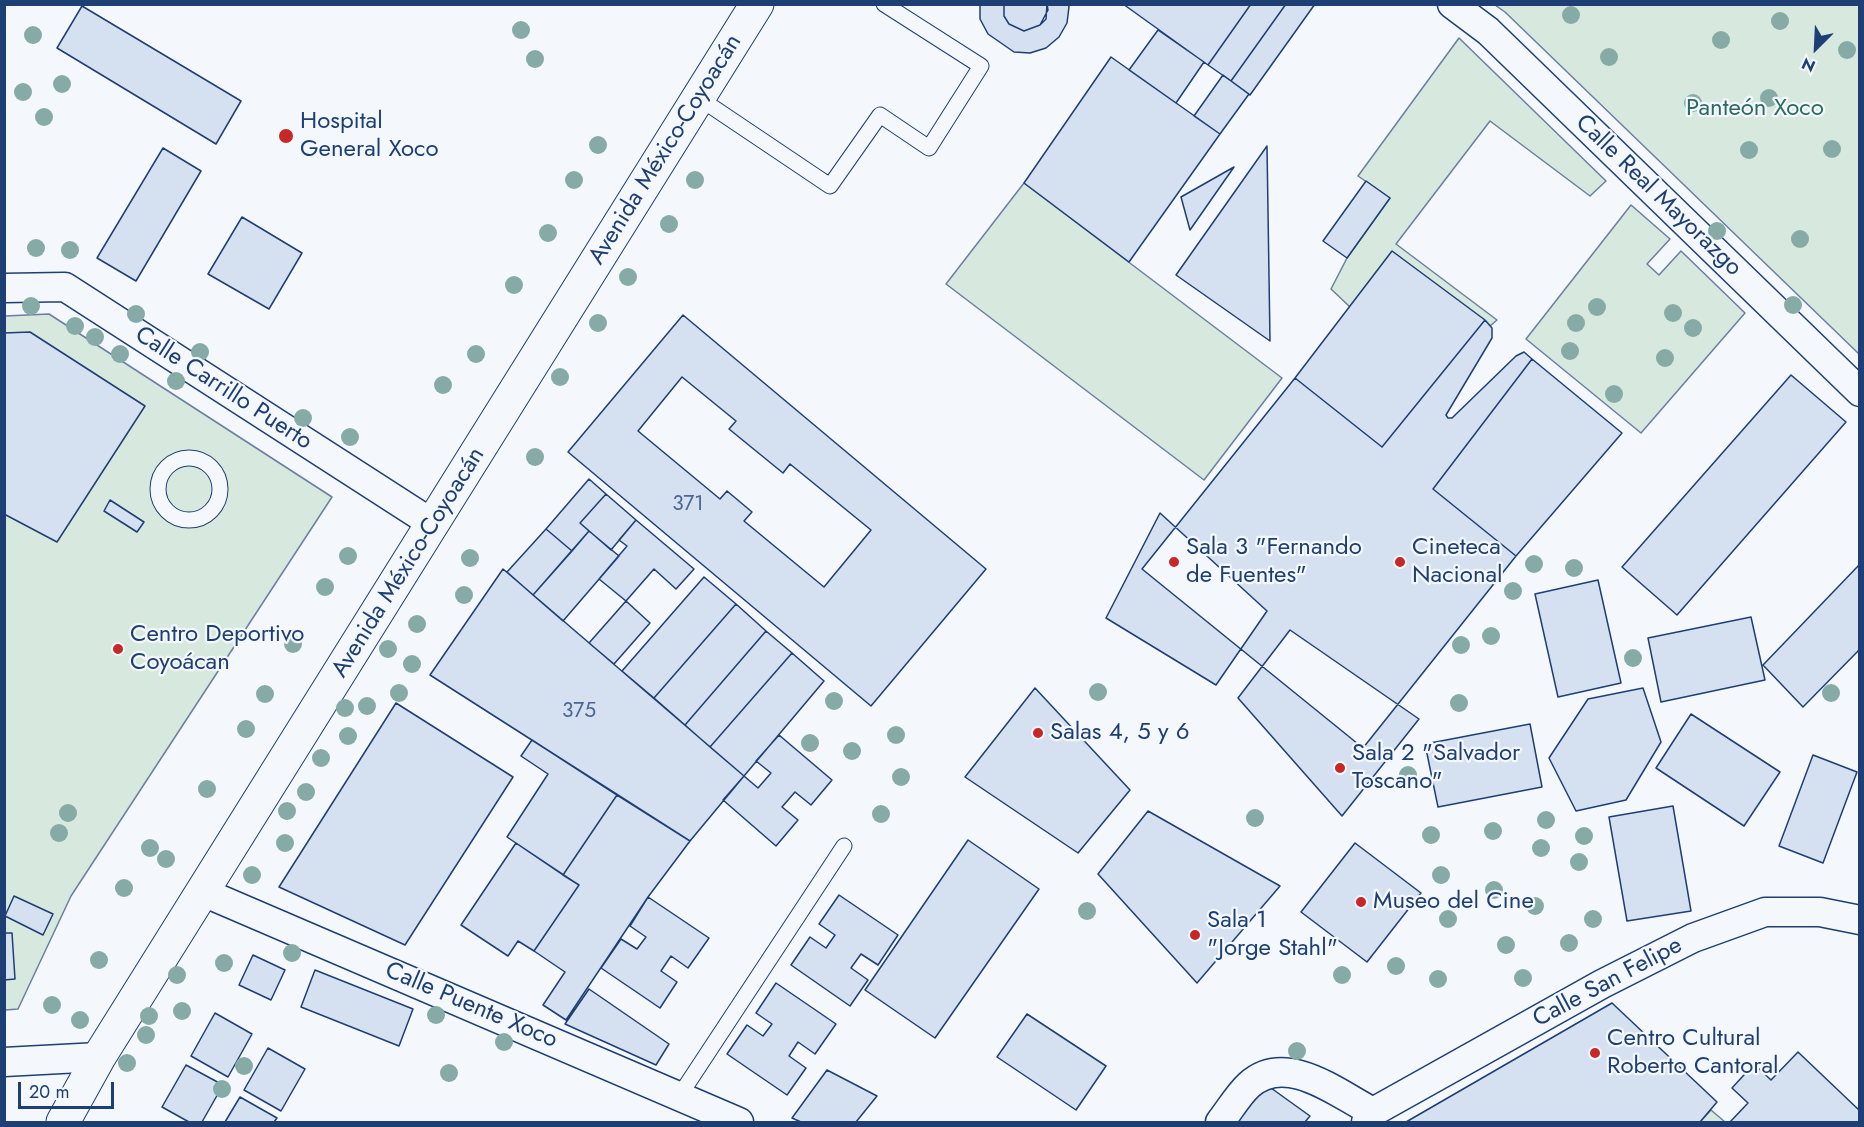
<!DOCTYPE html>
<html>
<head>
<meta charset="utf-8">
<style>
  body { margin:0 }
  #map { position:relative; width:1864px; height:1127px; overflow:hidden; background:#f4f7fb; font-family:Jost,sans-serif }
  canvas { display:block }
  .frame { position:absolute; inset:0; border:6px solid #1d3f73; pointer-events:none }
  .north { position:absolute; left:1786px; top:18px; width:60px; height:60px; -webkit-text-stroke:4px #f4f7fb; paint-order:stroke; rotate:204deg; font-size:16px; font-weight:700; line-height:24px; text-align:center; color:#1d3f73 }
  .north::after { content:''; display:block; margin:auto; width:21px; height:27px; background:#1d3f73; clip-path:polygon(50% 0,100% 100%,50% 72%,0 100%) }
  .scale { position:absolute; left:18px; top:1082px; width:96px; height:27px; box-sizing:border-box; border:3px solid #1d3f73; border-top:0; padding-left:8px; font-size:18px; line-height:21px; white-space:nowrap; color:#1d3f73; -webkit-text-stroke:4px #f4f7fb; paint-order:stroke }
</style>
</head>
<body>
<div id="map">
<canvas width="1864" height="1127"></canvas>
<div class="frame"></div>
<div class="north">N</div>
<div class="scale">20 m</div>
</div>
<script>
const ctx = document.querySelector('canvas').getContext('2d');
ctx.lineJoin = 'round';
function paint(path, color) { ctx.fillStyle = color; ctx.fill(path, 'evenodd'); }
function trace(path, color, width, dash) { ctx.strokeStyle = color; ctx.lineWidth = width; ctx.lineCap = dash ? 'butt' : 'round'; ctx.setLineDash(dash || []); ctx.stroke(path); }
function write(font, color, halo, rows, align = 'center') {
  ctx.font = font + ' Jost,sans-serif'; ctx.lineWidth = 4.5; ctx.setLineDash([]); ctx.textBaseline = 'middle'; ctx.strokeStyle = halo; ctx.fillStyle = color; for (const [text, x, y, turn = 0] of rows) {
    ctx.save(); ctx.translate(x, y); ctx.rotate((+turn || 0) * Math.PI / 180); ctx.textAlign = isNaN(turn) ? turn : align; if (halo) ctx.strokeText(text, 0, 0); ctx.fillText(text, 0, 0); ctx.restore();
  }
}
const green = new Path2D(`
  M1495 5H1859V354L1505 12Z
  M1459 38 1606 181 1590 196 1490 121 1396 244 1497 320 1490 326 1393 252 1350 307 1331 289 1347 258 1390 198 1358 176Z
  M1024 183 1282 378 1204 480 946 284Z
  M1631 205 1670 239 1647 264 1659 275 1681 251 1745 313 1641 433 1526 339Z
  M49 314 332 497 71 896 18 1009 5 1010V316Z
  M1711 1110 1725 1122H1700Z`);
const building = new Path2D(`
  M980 4H1004V16L1009 24 1024 31 1040 25 1046 19 1047 4H1068L1069 7 1067 23 1059 37 1046 48 1030 53 1014 52 988 34 980 19Z
  M1004 4H1047L1048 10 1040 25 1024 31 1009 24 1004 16Z
  M1123 4H1251L1208 65Z
  M1251 4H1286L1231 81 1208 65Z
  M1286 4H1315L1250 95 1231 81Z
  M82 6 241 101 216 144 57 48Z
  M1158 30 1204 62 1176 103 1129 70Z
  M1111 57 1220 134 1129 262 1024 183Z
  M1223 75 1249 94 1220 134 1194 116Z
  M1267 146 1270 341 1176 275Z
  M163 148 201 171 136 281 97 258Z
  M1234 167 1190 230 1181 197Z
  M1366 181 1390 198 1347 258 1323 241Z
  M242 217 302 253 269 309 208 274Z
  M1392 251 1485 320 1382 447 1295 378Z
  M683 315 986 569 871 706 568 452ZM682 377 736 421 729 429 783 473 790 464 871 530 824 587 744 521 752 512 727 491 720 499 638 431Z
  M1485 320 1492 328V338L1446 415 1448 418H1452L1516 356 1524 352 1532 359 1433 489 1516 556 1363 748 1142 569 1295 378 1382 447Z
  M30 332 145 406 57 542 4 514V333Z
  M1532 359 1622 433 1516 556 1433 489Z
  M1791 375 1846 422 1677 615 1622 567Z
  M589 479 606 494 580 523 589 531 572 551 546 529Z
  M606 494 636 520 611 550 580 523Z
  M110 500 144 522 137 532 104 511Z
  M1160 513 1267 611 1216 685 1106 618Z
  M636 520 694 569 676 589 654 569 626 601 599 579 627 546 619 540Z
  M546 529 572 551 533 595 507 572Z
  M589 531 619 556 563 621 533 595Z
  M1860 564V649L1803 707 1763 665Z
  M503 569 744 776 690 841 430 675Z
  M704 577 736 604 654 698 622 671Z
  M1598 580 1621 683 1558 697 1535 594Z
  M626 601 650 623 614 664 589 643Z
  M736 604 766 631 685 725 654 698Z
  M1751 617 1765 680 1661 702 1648 638Z
  M1290 630 1419 719 1342 816 1238 698Z
  M766 631 792 653 710 747 685 725Z
  M792 653 824 681 744 776 710 747Z
  M1035 688 1130 790 1078 853 965 777Z
  M1643 688 1661 742 1626 800 1576 811 1549 758 1588 699Z
  M396 703 513 777 405 945 279 887Z
  M1691 714 1780 772 1744 826 1656 768Z
  M1530 724 1542 787 1438 807 1425 744Z
  M779 735 832 780 811 805 795 792 782 807 798 820 776 846 723 800 744 776 758 788 771 773 756 761Z
  M532 740 617 795 563 875 507 837 548 774 521 756Z
  M1813 755 1857 772 1823 863 1779 846Z
  M617 795 690 841 648 897 566 1020 543 1005 565 972 534 951 579 885 563 875Z
  M1673 806 1691 911 1627 921 1609 817Z
  M1148 811 1280 886 1197 983 1098 874Z
  M968 840 1039 889 935 1038 865 990Z
  M516 843 579 885 534 951 518 941 508 956 461 925Z
  M1355 843 1421 893 1367 962 1301 912Z
  M839 895 898 935 878 965 861 954 851 968 868 980 850 1006 791 965 810 937 826 948 835 935 819 924Z
  M14 896 53 914 43 935 5 916Z
  M648 897 709 938 688 968 671 956 661 971 677 982 660 1008 601 968 621 939 637 949 646 937 630 926Z
  M4 933H12L15 979 4 980Z
  M253 955 285 970 271 1000 239 985Z
  M315 970 413 1009 399 1046 301 1007Z
  M776 983 836 1024 815 1054 798 1042 789 1056 806 1068 787 1095 727 1054 747 1025 763 1036 772 1024 756 1013Z
  M589 989 669 1044 656 1065 565 1024Z
  M1612 1003 1717 1102 1700 1122H1406Z
  M215 1013 252 1034 228 1077 191 1056Z
  M1027 1014 1106 1066 1076 1110 997 1057Z
  M268 1048 305 1069 281 1111 244 1090Z
  M1798 1052 1860 1111V1122H1730L1748 1103 1732 1088 1754 1064 1771 1080Z
  M186 1065 223 1085 202 1122H189L162 1107Z
  M827 1070 877 1096 856 1122H801L792 1118Z
  M1264 1083 1310 1116 1305 1122H1235Z
  M240 1097 277 1118 274 1122H225Z`);
const service = new Path2D(`
  M699 98 830 186 880 115 929 148 981 66 884 4
  M158 489a31 31 0 1 1 62 0a31 31 0 1 1-62 0Z
  M680 1095 844 846`);
const minor = new Path2D(`
  M1452 4 1488 31 1860 392
  M4 288 65 287 433 524
  M203 892 739 1122
  M4 1062 99 1057
  M1220 1122C1229 1111 1238 1095 1249 1085 1286 1051 1338 1094 1373 1112
  M1366 1122 1373 1112 1602 984 1693 938 1765 912H1820L1860 920`);
const primary = new Path2D(`
  M63 1122 99 1057 757 4`);
const trees = [
  [1571,15],
  [1780,21],
  [521,30],
  [33,35],
  [1721,40],
  [1847,50],
  [1609,57],
  [535,59],
  [62,84],
  [23,92],
  [1769,98],
  [1693,103],
  [44,117],
  [598,145],
  [1832,149],
  [1749,150],
  [574,180],
  [695,180],
  [669,224],
  [1717,231],
  [548,233],
  [1800,239],
  [36,248],
  [70,250],
  [628,277],
  [514,285],
  [1793,305],
  [31,306],
  [1597,307],
  [1673,313],
  [136,314],
  [598,323],
  [1576,323],
  [75,326],
  [1693,328],
  [95,337],
  [1570,351],
  [200,352],
  [120,354],
  [476,354],
  [1665,358],
  [560,377],
  [176,381],
  [443,385],
  [1614,394],
  [303,418],
  [350,437],
  [535,457],
  [348,556],
  [470,558],
  [1534,564],
  [1574,568],
  [325,587],
  [1513,591],
  [464,595],
  [417,624],
  [1491,636],
  [293,644],
  [1461,645],
  [388,649],
  [1633,658],
  [412,664],
  [1098,692],
  [399,693],
  [1831,693],
  [265,694],
  [834,701],
  [1459,703],
  [367,706],
  [345,708],
  [246,729],
  [896,735],
  [348,736],
  [810,743],
  [852,751],
  [321,758],
  [1408,775],
  [901,777],
  [207,789],
  [306,792],
  [287,811],
  [68,813],
  [881,814],
  [1255,818],
  [1546,820],
  [1493,831],
  [59,833],
  [1431,835],
  [1584,836],
  [285,843],
  [150,848],
  [1541,848],
  [166,859],
  [1579,862],
  [252,875],
  [1441,875],
  [124,888],
  [1494,890],
  [1535,906],
  [1087,911],
  [1448,919],
  [1593,919],
  [1569,943],
  [1506,945],
  [292,953],
  [99,960],
  [224,963],
  [1396,966],
  [177,975],
  [1342,975],
  [1523,978],
  [1438,979],
  [52,1005],
  [182,1011],
  [436,1015],
  [149,1016],
  [80,1020],
  [146,1035],
  [504,1042],
  [1297,1051],
  [127,1063],
  [244,1066],
  [449,1073],
  [222,1089]
];
const markers = [
  [286,136,8,"#c62828"],
  [1174,562,6,"#c62828"],
  [1400,562,6,"#c62828"],
  [118,649,6,"#c62828"],
  [1038,733,6,"#c62828"],
  [1340,768,6,"#c62828"],
  [1361,902,6,"#c62828"],
  [1195,935,6,"#c62828"],
  [1595,1053,6,"#c62828"]
];
const numberNames = [
  ["371",688,505],
  ["375",579,712]
];
const parkNames = [
  ["Panteón Xoco",1755,109]
];
const poiNames = [
  ["Hospital",300,122],
  ["General Xoco",300,150],
  ["Sala 3 \"Fernando",1186,548],
  ["de Fuentes\"",1186,576],
  ["Cineteca",1412,548],
  ["Nacional",1412,576],
  ["Centro Deportivo",130,635],
  ["Coyoácan",130,663],
  ["Salas 4, 5 y 6",1050,733],
  ["Sala 2 \"Salvador",1352,754],
  ["Toscano\"",1352,782],
  ["Museo del Cine",1373,902],
  ["Sala 1",1207,921],
  ["\"Jorge Stahl\"",1207,949],
  ["Centro Cultural",1607,1039],
  ["Roberto Cantoral",1607,1067]
];
const streetNames = [
  ["Avenida México-Coyoacán",666,150,-58],
  ["Calle Real Mayorazgo",1658,196,44],
  ["Calle Carrillo Puerto",223,389,33],
  ["Avenida México-Coyoacán",409,563,-58],
  ["Calle San Felipe",1608,983,-28],
  ["Calle Puente Xoco",471,1006,23]
];
paint(green, '#d7e8df');
trace(green, '#687fa3', 1.5);
paint(building, '#d5e0f0');
trace(building, '#1d3f73', 1.5);
trace(service, '#1d3f73', 17);
trace(minor, '#1d3f73', 31);
trace(primary, '#1d3f73', 35);
trace(service, '#f4f7fb', 15);
trace(minor, '#f4f7fb', 28);
trace(primary, '#f4f7fb', 33);
ctx.fillStyle = '#86aba6';
for (const [x, y] of trees) { ctx.beginPath(); ctx.arc(x, y, 9, 0, 2 * Math.PI); ctx.fill(); }
for (const [x, y, r, color] of markers) { const dot = new Path2D(); dot.arc(x, y, r, 0, 2 * Math.PI); ctx.fillStyle = color; ctx.fill(dot); trace(dot, '#f4f7fb', 2); }
write('21px', '#4b6792', null, numberNames);
write('24px', '#2c6c60', '#f4f7fb', parkNames);
write('24px', '#1d3f73', '#f4f7fb', poiNames, 'left');
write('24px', '#1d3f73', '#f4f7fb', streetNames);
</script>
</body>
</html>
